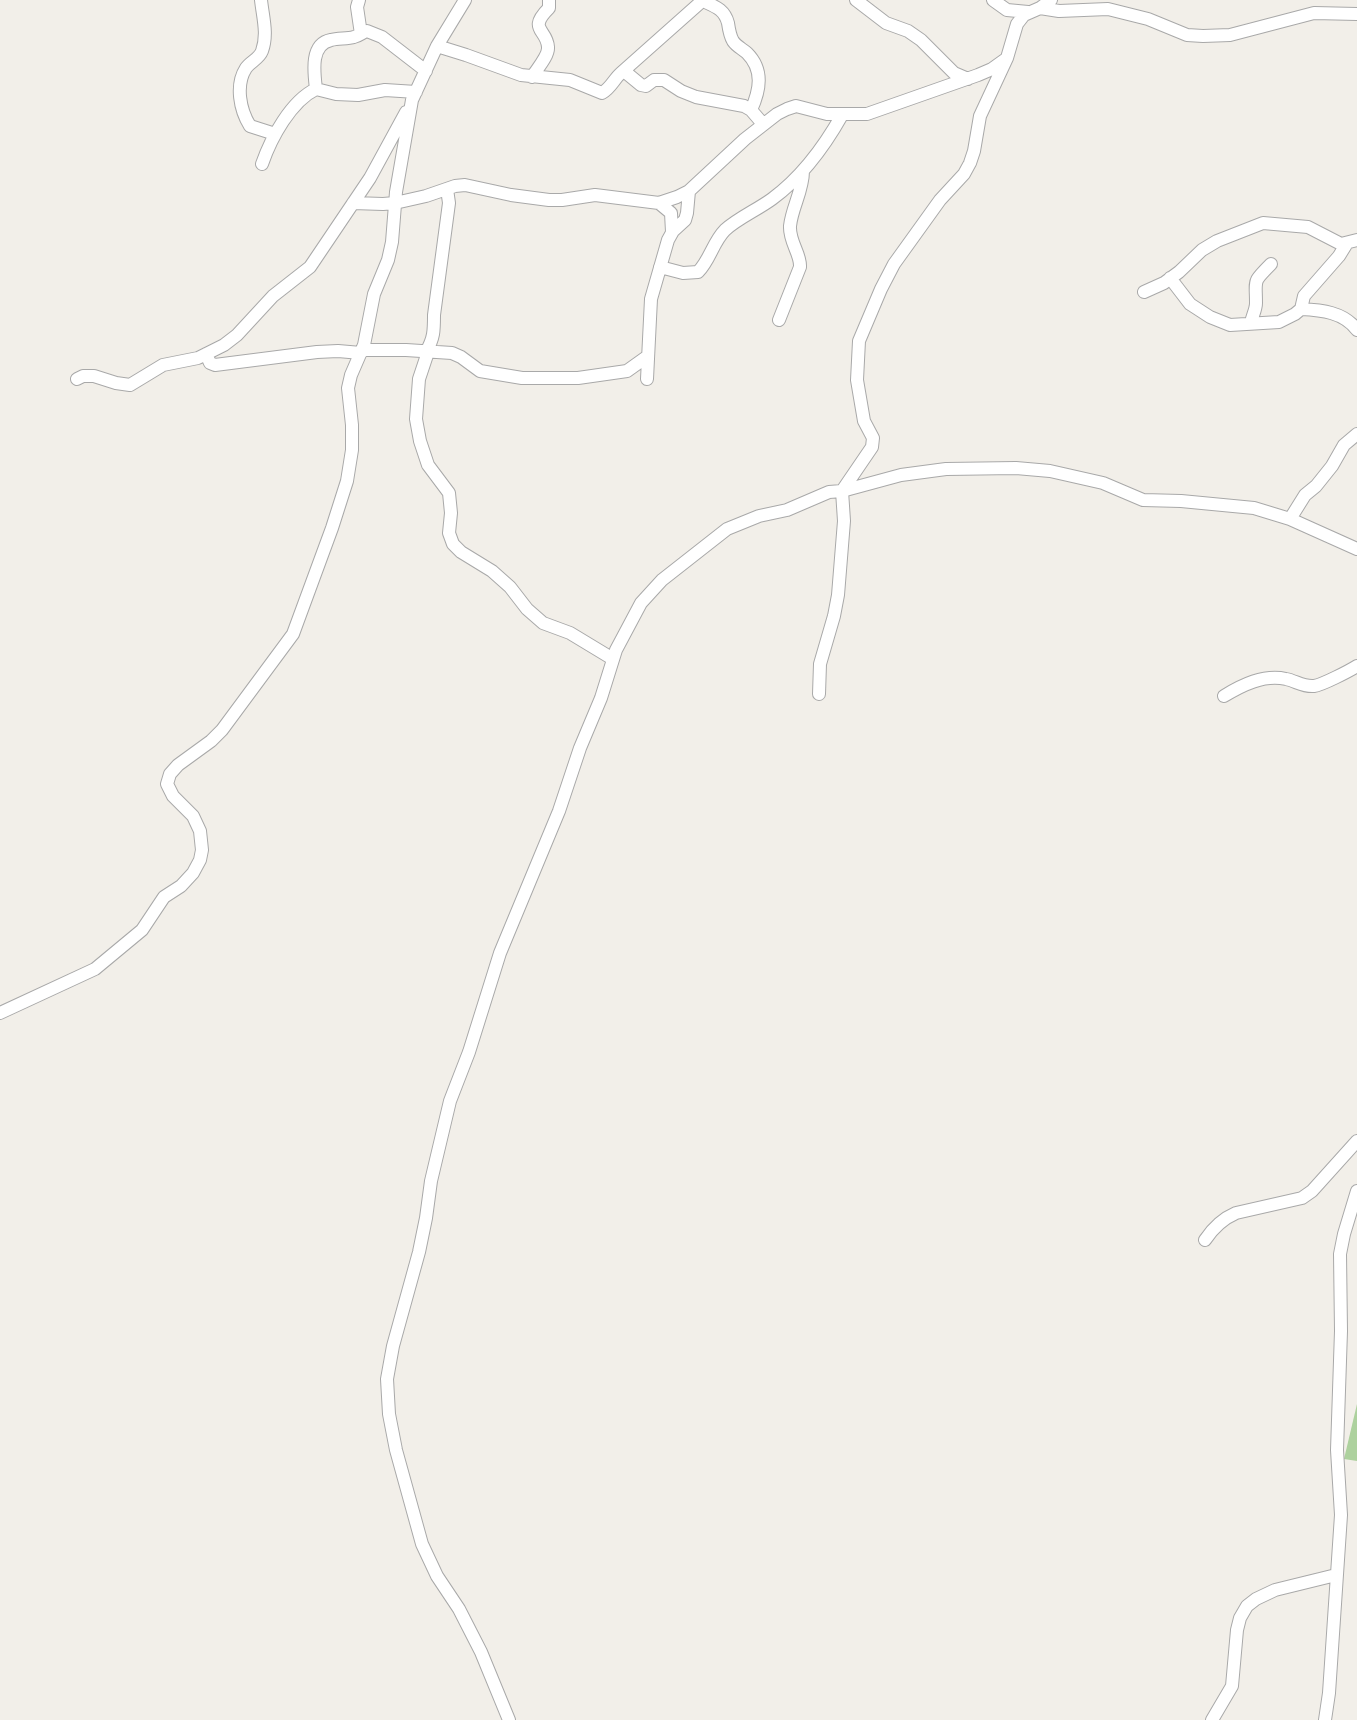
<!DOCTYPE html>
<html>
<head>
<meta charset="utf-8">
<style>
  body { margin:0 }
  canvas { display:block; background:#f2efe9 }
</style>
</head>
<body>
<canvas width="1357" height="1720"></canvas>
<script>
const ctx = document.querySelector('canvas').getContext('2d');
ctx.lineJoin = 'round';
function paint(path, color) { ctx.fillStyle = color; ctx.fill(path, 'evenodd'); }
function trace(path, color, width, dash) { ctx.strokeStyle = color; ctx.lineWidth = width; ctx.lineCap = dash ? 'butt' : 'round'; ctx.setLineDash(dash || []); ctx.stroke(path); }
const forest = new Path2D(`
  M1357 1404V1461L1344 1459Z`);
const minor = new Path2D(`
  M261 0C263 18 268 34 262 51 259 59 251 61 246 68 235 85 240 110 250 126L275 134
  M359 0 357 7 361 34
  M701 0C713 6 724 8 728 23 729 30 730 36 733 41 737 47 743 49 747 53 764 70 760 90 751 110
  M856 0 886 23 908 31 921 40 954 73 968 79
  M993 0 1007 10 1028 12
  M1040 8 1059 11 1108 9 1148 19 1187 35 1203 36 1230 35 1314 13 1357 14
  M437 46 466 55 521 75 570 80 602 93C611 88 614 79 621 73 648 49 675 25 702 1
  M624 71 641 85 646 86 654 80H664L681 91 696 97 744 106 751 110 763 124
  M532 77C536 70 549 56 548 47 547 29 527 30 549 8V0
  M316 89C314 72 310 44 331 40 338 38 347 39 354 37 359 36 363 32 367 31L382 37 426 71
  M262 164C271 138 291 101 316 89L336 94 358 95 385 90 416 92
  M353 203 383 204 395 203 426 196 455 186 465 185 511 195 549 200H562L595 195 659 203 677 197 689 191 745 139 777 114 787 109 796 106 827 114H867L978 75 992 69 1006 59
  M659 203 671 213 672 232
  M660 267 683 273 698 272C710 260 713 242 725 230 738 218 757 210 772 199 802 177 824 147 842 115
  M1170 278 1190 304 1210 317 1230 325 1279 322 1295 314 1301 309 1304 296 1339 256 1347 243
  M1144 292 1164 283 1179 272 1202 250 1217 241 1263 223 1308 227 1341 244 1357 240
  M1301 309C1321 310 1344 312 1357 330
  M779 320 800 267C801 254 789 242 790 226 792 207 803 191 803 171
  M1251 323C1252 316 1256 310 1256 303 1256 279 1252 283 1271 264
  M362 350H406L452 353 461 357 480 371 522 378H578L627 371 648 356
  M426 352C434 338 434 331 434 315L449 203 447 189
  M428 352 419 379 416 419 420 441 428 465 449 493 451 513 449 533 453 544 461 552 492 571 510 587 527 609 543 623 570 633 613 659
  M206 354 210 363 215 365 317 352 338 351 361 353
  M77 379 83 376H94L116 383 130 385 163 365 198 358 224 345 237 335 273 296 310 267 370 178 406 112
  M647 379 651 299 668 240 673 231 685 220 687 213 689 191
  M1290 519 1305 495 1316 486 1332 466 1344 445 1357 434
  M819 694 820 664 834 616 838 595 844 521 842 491 872 447 873 438 864 421 857 380 859 341 881 289 894 264 940 200 964 174 970 163 974 151 980 116 1007 58 1017 24 1024 15 1040 8 1051 0
  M1224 696C1242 685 1264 674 1286 679 1296 681 1303 687 1314 686 1322 685 1349 671 1357 666
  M0 1013 95 969 142 930 164 897 181 886 193 873 200 860 202 850 200 831 193 816 173 796 167 784 170 774 178 765 211 741 222 730 293 634 332 528 347 481 352 450V425L348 388 351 375 364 345 374 294 388 260 392 242 396 192 412 100 437 46 465 0
  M1205 1240C1213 1228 1222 1219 1236 1213L1302 1198 1312 1191 1357 1141
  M509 1720 481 1652 459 1609 437 1576 422 1544 396 1450 389 1414 387 1379 393 1346 419 1252 426 1218 431 1181 450 1101 469 1052 500 953 559 811 580 748 601 698 616 650 641 603 662 580 727 529 759 516 787 510 829 492 842 491 901 475 946 469 1016 468 1050 471 1103 483 1143 500 1181 501 1254 508 1290 519 1357 549
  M1212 1720 1232 1686 1237 1630 1240 1618 1247 1606 1256 1599 1275 1590 1336 1575
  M1325 1720 1329 1693 1341 1515 1337 1450 1341 1331 1340 1254 1344 1234 1357 1191`);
paint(forest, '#add19e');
trace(minor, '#a9a9a9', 14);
trace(minor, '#fff', 12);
</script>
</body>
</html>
